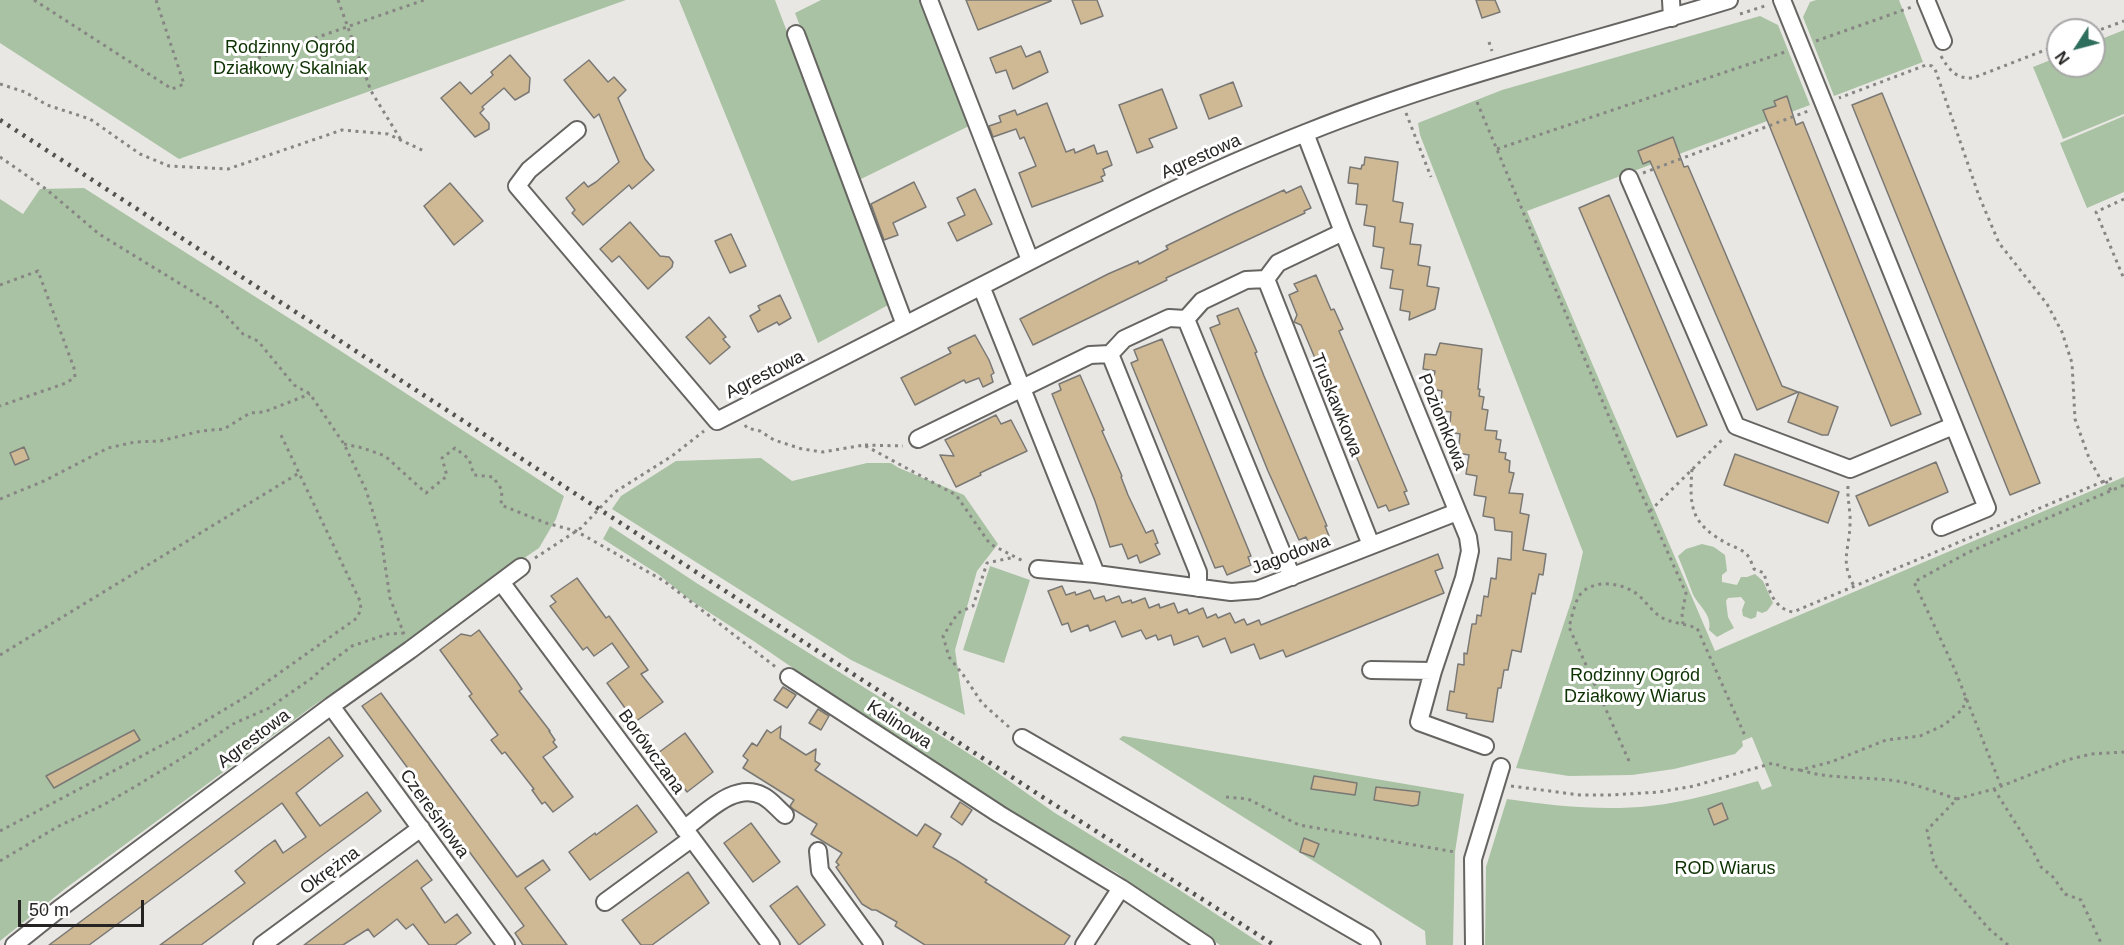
<!DOCTYPE html>
<html>
<head>
<meta charset="utf-8">
<style>
  body { margin:0 }
  #map { position:relative; width:2124px; height:945px; overflow:hidden; background:#e9e7e4; font-family:Helvetica,sans-serif }
  canvas { display:block }
  .north { position:absolute; left:2046px; top:18px; width:60px; height:60px; box-sizing:border-box; background:#fff; border:2px solid #a8a7a7; border-radius:50%; rotate:234deg; font-size:16px; font-weight:700; line-height:24px; text-align:center; color:#252423 }
  .north::after { content:''; display:block; margin:auto; width:21px; height:27px; background:#2e6e5d; clip-path:polygon(50% 0,100% 100%,50% 72%,0 100%) }
  .scale { position:absolute; left:18px; top:900px; width:126px; height:27px; box-sizing:border-box; border:3px solid #252423; border-top:0; padding-left:8px; font-size:18px; line-height:21px; white-space:nowrap; color:#252423; -webkit-text-stroke:4px #fff; paint-order:stroke }
</style>
</head>
<body>
<div id="map">
<canvas width="2124" height="945"></canvas>
<div class="north">N</div>
<div class="scale">50 m</div>
</div>
<script>
const ctx = document.querySelector('canvas').getContext('2d');
ctx.lineJoin = 'round';
function paint(path, color) { ctx.fillStyle = color; ctx.fill(path, 'evenodd'); }
function trace(path, color, width, dash) { ctx.strokeStyle = color; ctx.lineWidth = width; ctx.lineCap = dash ? 'butt' : 'round'; ctx.setLineDash(dash || []); ctx.stroke(path); }
function write(font, color, halo, rows, align = 'center') {
  ctx.font = font + ' Helvetica,sans-serif'; ctx.lineWidth = 6; ctx.setLineDash([]); ctx.textBaseline = 'middle'; ctx.strokeStyle = halo; ctx.fillStyle = color; for (const [text, x, y, turn = 0] of rows) {
    ctx.save(); ctx.translate(x, y); ctx.rotate((+turn || 0) * Math.PI / 180); ctx.textAlign = isNaN(turn) ? turn : align; if (halo) ctx.strokeText(text, 0, 0); ctx.fillText(text, 0, 0); ctx.restore();
  }
}
const green = new Path2D(`
  M0 0H626L179 159 0 43Z
  M679 0H775L890 304 818 343Z
  M821 0H920L969 126 859 180 795 13Z
  M1816 0H1899L1923 62 1834 96 1803 17 1810 2Z
  M1760 16 1778 25 1810 105 1527 211 1715 651 2124 477V945H1485L1486 867 1507 799C1554 806 1603 811 1650 806 1687 802 1723 791 1758 781L1762 790 1772 786 1752 737 1742 741 1743 746 1735 754 1674 769 1632 775 1569 776 1516 768 1572 599 1583 552 1420 135 1418 123 1502 90Z
  M2124 30V114L2063 139 2033 67 2058 57V66H2094V42Z
  M2124 116V192L2087 208 2060 143Z
  M84 188 336 348 564 496 556 519 539 548 489 582 414 638 313 706 66 888 0 941V199L23 214 40 189Z
  M761 458 792 481 867 463H891L899 468 964 495 998 544 977 571 955 650 965 715 851 660 612 509 621 496 676 461Z
  M610 526 698 584 894 706 985 764 1055 813 1178 889 1263 945H1220L1183 921 1117 873 1072 848 908 747 755 642 690 600 658 574 603 539Z
  M1702 544 1714 547 1725 555 1727 571 1722 575V582L1737 585 1741 577H1747L1755 574 1763 581 1773 603 1767 611 1762 613 1757 611 1756 617 1751 619 1743 616 1742 610 1745 602 1741 597 1728 598 1726 601 1728 617 1734 628 1717 637 1709 630C1713 614 1696 604 1692 592 1688 581 1683 568 1678 556L1686 549Z
  M990 566 1030 580 1004 663 963 650Z
  M1123 736 1464 794 1455 852 1453 945H1426L1425 931 1119 739Z`);
const building = new Path2D(`
  M966 0H1051V1L978 30Z
  M1072 0H1097L1103 16 1081 24Z
  M1476 0H1495L1500 12 1482 18Z
  M1021 46 1026 57 1040 51 1048 72 1013 89 1006 70 996 73 990 58Z
  M510 55 530 78 529 92 515 100 504 88 482 107 484 109 480 113 489 123V129L475 137 441 98 460 82 471 94 493 75 491 72Z
  M589 60 608 82 614 77 626 90 618 98 645 159 654 170 632 189 629 185 583 225 572 213 575 210 566 198 584 182 588 187 596 182 619 162 599 114 594 118 564 80Z
  M1233 82 1242 106 1209 119 1200 95Z
  M1162 89 1177 128 1149 139 1153 147 1137 153 1119 105Z
  M1882 93 2040 483 2010 495 1852 105Z
  M1787 96 1796 125 1803 122 1921 414 1891 426 1763 110 1776 106 1774 101Z
  M1047 103 1066 152 1074 149 1075 153 1094 145 1097 154 1107 151 1112 165 1103 169 1105 175 1101 177 1103 181 1032 207 1019 173 1036 166 1024 137 1020 139 1016 129 993 137 989 126 1001 122 999 116 1015 110 1017 115Z
  M1673 137 1684 167 1688 166 1782 386 1798 392 1757 410 1650 161 1643 164 1638 151Z
  M1365 157 1398 162 1393 201 1403 203 1400 222 1413 224 1410 244 1421 245 1418 265 1430 267 1427 286 1439 288 1435 309 1409 320 1410 312 1400 310 1403 290 1390 288 1393 270 1381 268 1384 248 1373 246 1375 227 1364 225 1367 205 1356 204 1358 184 1348 183 1350 167 1361 169 1362 165H1364Z
  M914 182 926 207 893 223 898 235 884 240 871 204Z
  M450 183 483 221 454 245 424 206Z
  M1301 186 1311 208 1304 211 1305 213 1166 278 1167 280 1033 345 1020 319 1108 274 1138 261 1139 264 1168 249 1166 246 1232 214 1284 190 1286 193Z
  M975 189 992 224 957 241 948 223 965 215 957 198Z
  M1609 195 1707 425 1677 437 1579 208Z
  M630 222 660 256 669 257 673 262 672 267 648 289 619 256 612 262 600 249Z
  M731 234 746 266 730 273 715 241Z
  M1316 275 1331 310 1334 309 1343 329 1339 331 1407 491 1404 492 1409 504 1389 511 1386 505 1378 508 1301 325 1294 322 1297 315 1289 295 1298 291 1294 284Z
  M780 295 791 318 779 325 777 322 758 332 750 316 760 310 758 306Z
  M1238 308 1257 352 1255 353 1264 376 1327 526H1325L1329 536 1309 544 1306 537 1299 540 1268 471 1210 328 1220 324 1217 316Z
  M709 317 726 337 723 339 730 347 710 364 686 337Z
  M975 335 989 360 994 373 991 375 993 382 983 387 979 378 966 383 964 380 915 405 901 378 951 353 948 348Z
  M1162 339 1251 556 1248 557 1251 565 1227 575 1223 566 1215 568 1131 363 1138 360 1134 350Z
  M1440 343 1482 349 1478 389H1480L1479 396 1484 397 1482 409 1488 410 1485 430 1497 431 1496 439 1501 440 1499 452 1506 453 1505 459 1510 461 1509 472 1514 473 1509 493 1523 494 1520 513 1529 515 1523 550 1546 554 1543 575 1539 574 1535 594 1532 593 1521 652 1512 650 1508 670H1504L1501 688H1498L1493 722 1466 718 1467 714 1447 710 1450 691 1454 692 1458 664 1464 665V653L1467 654 1472 624H1476L1477 615 1481 616 1484 596 1488 597 1491 578 1496 579 1498 558 1511 560 1512 532 1495 530 1494 518 1483 516 1486 497 1474 495 1477 476 1466 474 1469 455 1458 453 1460 434 1449 432 1451 412 1440 411 1442 391 1432 389 1435 371 1423 369 1425 354 1436 355Z
  M1080 375 1104 430 1102 431 1122 476 1121 477 1128 495 1146 533 1153 530 1158 543 1155 544 1160 554 1140 563 1137 555 1128 559 1122 544 1110 547 1095 501 1052 394 1061 390 1059 384Z
  M1799 392 1838 407 1828 435H1822L1788 422Z
  M996 415 1001 424 1011 420 1027 451 980 473 981 475 956 487 940 455 954 456 945 440Z
  M24 447 29 459 15 465 10 453Z
  M1735 454 1839 492 1828 523 1724 485Z
  M1936 462 1948 492 1869 526 1856 496Z
  M1438 554 1443 568 1435 571 1444 593 1286 657 1283 650 1260 659 1254 644 1231 653 1225 638 1203 647 1198 636 1174 645 1171 635 1158 640 1156 635 1146 639 1141 630 1122 637 1115 621 1090 631 1088 625 1071 632 1068 623 1062 625 1048 591 1062 586 1066 595 1075 592 1076 595 1090 590 1094 599 1104 596 1106 601 1119 596 1122 603 1131 600 1132 603 1145 598 1149 608 1159 604 1160 608 1174 603 1178 613 1187 609 1189 614 1203 608 1207 618 1216 614 1218 618 1230 613 1235 623 1244 619 1247 625 1259 620 1261 625Z
  M577 578 606 618 609 616 648 670 641 674 663 702 635 722 607 683 629 667 612 643 594 656 587 647 583 650 550 606 556 602 551 596Z
  M479 630 516 680 522 689 519 691 550 731H549L555 740 553 742 557 747 543 757 573 797 553 812 545 802 542 804 532 790 534 789 505 752 502 754 491 740 498 735 469 696 472 694 440 650 461 634 471 636Z
  M783 687 796 695 787 708 774 700Z
  M381 693 517 877 543 860 550 870 525 888 567 945H523L515 933 524 926 362 706Z
  M818 709 829 716 821 730 809 723Z
  M781 726 780 738 806 755 816 749 815 761 820 764 815 770 917 836 925 824 941 834 933 847 956 860 987 880 985 882 1070 936 1064 945H925L895 926 897 922 876 910H872L862 904 836 867 839 865 836 862 842 853 811 834 817 824 793 809 790 806 794 800 743 768 748 760 743 756 752 743 757 746 767 730 771 733Z
  M134 730 140 740 54 788 46 776Z
  M685 733 713 772 687 792 658 753Z
  M329 737 343 756 296 793 320 826 367 792 381 811 367 822 201 945H160L245 883 235 871 264 848 275 840 283 853 306 837 282 803 89 945H49Z
  M1314 776 1357 783 1355 795 1311 789Z
  M1376 787 1420 792 1418 805 1413 806 1374 800Z
  M960 802 972 810 962 825 951 817Z
  M1722 803 1728 819 1714 825 1708 809Z
  M637 805 657 832 590 880 569 852 595 833 596 835Z
  M751 823 780 862 753 882 724 843Z
  M1304 838 1319 844 1314 857 1300 852Z
  M417 860 432 880 421 888 445 923 457 914 471 933 455 945H429L413 924 406 929 397 919 374 937 368 929 343 945H304Z
  M688 872 709 903 652 945H641L622 920Z
  M797 886 825 925 799 945 770 906Z`);
const path = new Path2D(`
  M34 0 172 89 184 84 156 0
  M338 0 371 91 401 140
  M1740 14 1768 5
  M2094 32 2124 21
  M1816 41 1912 7
  M1489 42 1492 51
  M1941 56C1949 70 1956 79 1973 78L2058 45
  M258 58 424 0
  M0 84 25 92 47 105 90 119 140 154 169 166 228 169 342 130 388 134 426 152
  M1477 102 1638 486 1686 593 1682 614 1683 624
  M1406 113 1431 177
  M1497 149 1785 52
  M0 157 46 189 99 234 218 307 243 334 258 341 294 385 310 394 344 444 366 490 381 538 390 598 404 634
  M1643 173 1811 110
  M2124 199 2096 212 2124 279
  M0 285 38 271 74 368 75 377 66 383 0 406
  M745 425 747 428 760 431 774 440 802 449 823 452 864 445 956 495 990 544 1025 562
  M344 444 363 448 385 456 426 493 447 476 442 458 455 448 469 459 474 475 493 477 502 490 501 505 546 523 576 531 664 581 777 668
  M865 445 903 446
  M1692 469C1689 508 1691 524 1728 544 1734 547 1744 550 1748 556 1751 560 1752 565 1754 569L1764 573C1768 589 1774 609 1793 612L2102 482 2089 458 2075 419 2072 363 2062 332 2047 304 1999 243 1979 196 1935 69 1932 66 1926 65 1839 98
  M2106 481 2111 491
  M2102 482 2115 477
  M1848 486C1847 499 1851 512 1850 525 1849 551 1840 561 1854 586
  M0 499 44 481 108 448 135 442 160 441 201 431 224 429 250 413 264 412 310 394
  M1650 511 1724 438
  M535 558 581 528 615 492 672 456 704 431
  M0 655 299 473
  M1009 727 982 703 964 676 949 657 943 636 958 613 973 606 987 563 1015 557
  M1629 761 1569 627C1572 617 1574 605 1579 596 1591 579 1619 582 1634 592 1644 598 1651 611 1661 617 1671 623 1685 624 1697 628L1746 738
  M1800 770C1835 781 1872 775 1907 783 1924 787 1941 794 1957 799
  M1511 786 1580 795H1612L1659 792 1694 786 1773 763 1788 769 1800 770 1831 762 1886 740 1920 736 1944 725 1963 709 1966 697
  M2001 786 1955 670 1914 582 1969 552 2124 485
  M1994 789 2032 849 2041 867 2053 877 2065 894 2081 900 2102 945
  M1226 797 1248 799 1299 825 1455 852
  M0 831 187 732 247 696 357 618 361 609 360 601 280 433
  M0 861 57 827 105 804 136 786 192 752 233 724 269 708 312 678 324 667 352 646 388 634 404 633
  M2008 945 1988 928 1934 864 1927 830 1957 799 1994 789 2067 760 2091 754 2124 752`);
const minor = new Path2D(`
  M929 0 1030 260
  M1671 0 1672 18
  M1782 0 1987 508 1941 527
  M1926 0 1943 41
  M796 34 905 325
  M577 130 529 170 517 186 717 421C812 372 908 324 1003 275 1102 224 1203 173 1308 132 1445 77 1589 43 1729 0
  M1305 133 1343 232 1468 537 1470 551 1464 578 1433 671 1371 670
  M1629 178 1736 426 1850 469 1953 426
  M1266 279 1371 545
  M981 286 1096 574
  M1186 319 1292 577
  M1110 354 1198 572V588
  M918 439 1090 355 1110 354 1124 339 1169 318 1186 319 1202 301 1246 280 1266 279 1278 263 1343 232
  M1038 569 1096 574 1231 592 1257 590 1457 512
  M501 582 771 945
  M1433 671 1419 722 1485 746
  M789 677 999 814 1121 888 1206 945
  M331 706 506 945
  M1022 738 1367 938 1372 945
  M684 829C706 813 735 781 763 796 771 800 778 809 785 815
  M818 851 820 871 874 945
  M605 902 691 839
  M14 945 59 909 331 706 410 650 521 567
  M262 945 421 828
  M1084 945 1121 888
  M1474 945 1473 859 1501 767`);
const rail = new Path2D(`
  M0 120 1041 796 1274 945`);
const parkNames = [
  ["Rodzinny Ogród",290,48],
  ["Działkowy Skalniak",290,69],
  ["Rodzinny Ogród",1635,676],
  ["Działkowy Wiarus",1635,697],
  ["ROD Wiarus",1725,869]
];
const streetNames = [
  ["Agrestowa",1201,157,-24],
  ["Agrestowa",765,375,-27],
  ["Truskawkowa",1336,405,68],
  ["Poziomkowa",1442,422,68],
  ["Jagodowa",1291,555,-21],
  ["Kalinowa",899,725,33],
  ["Agrestowa",254,739,-37],
  ["Borówczana",651,752,54],
  ["Czereśniowa",434,814,54],
  ["Okrężna",330,871,-36]
];
paint(green, '#a9c2a3');
paint(building, '#ceb994');
trace(building, '#7a7875', 1.5);
trace(minor, '#666562', 20);
trace(path, '#878684', 3, [3, 4.5]);
trace(minor, '#fff', 16);
trace(rail, '#545351', 4.5, [3, 6]);
write('18px', '#0d3202', '#fff', parkNames);
write('18px', '#252423', '#fff', streetNames);
</script>
</body>
</html>
